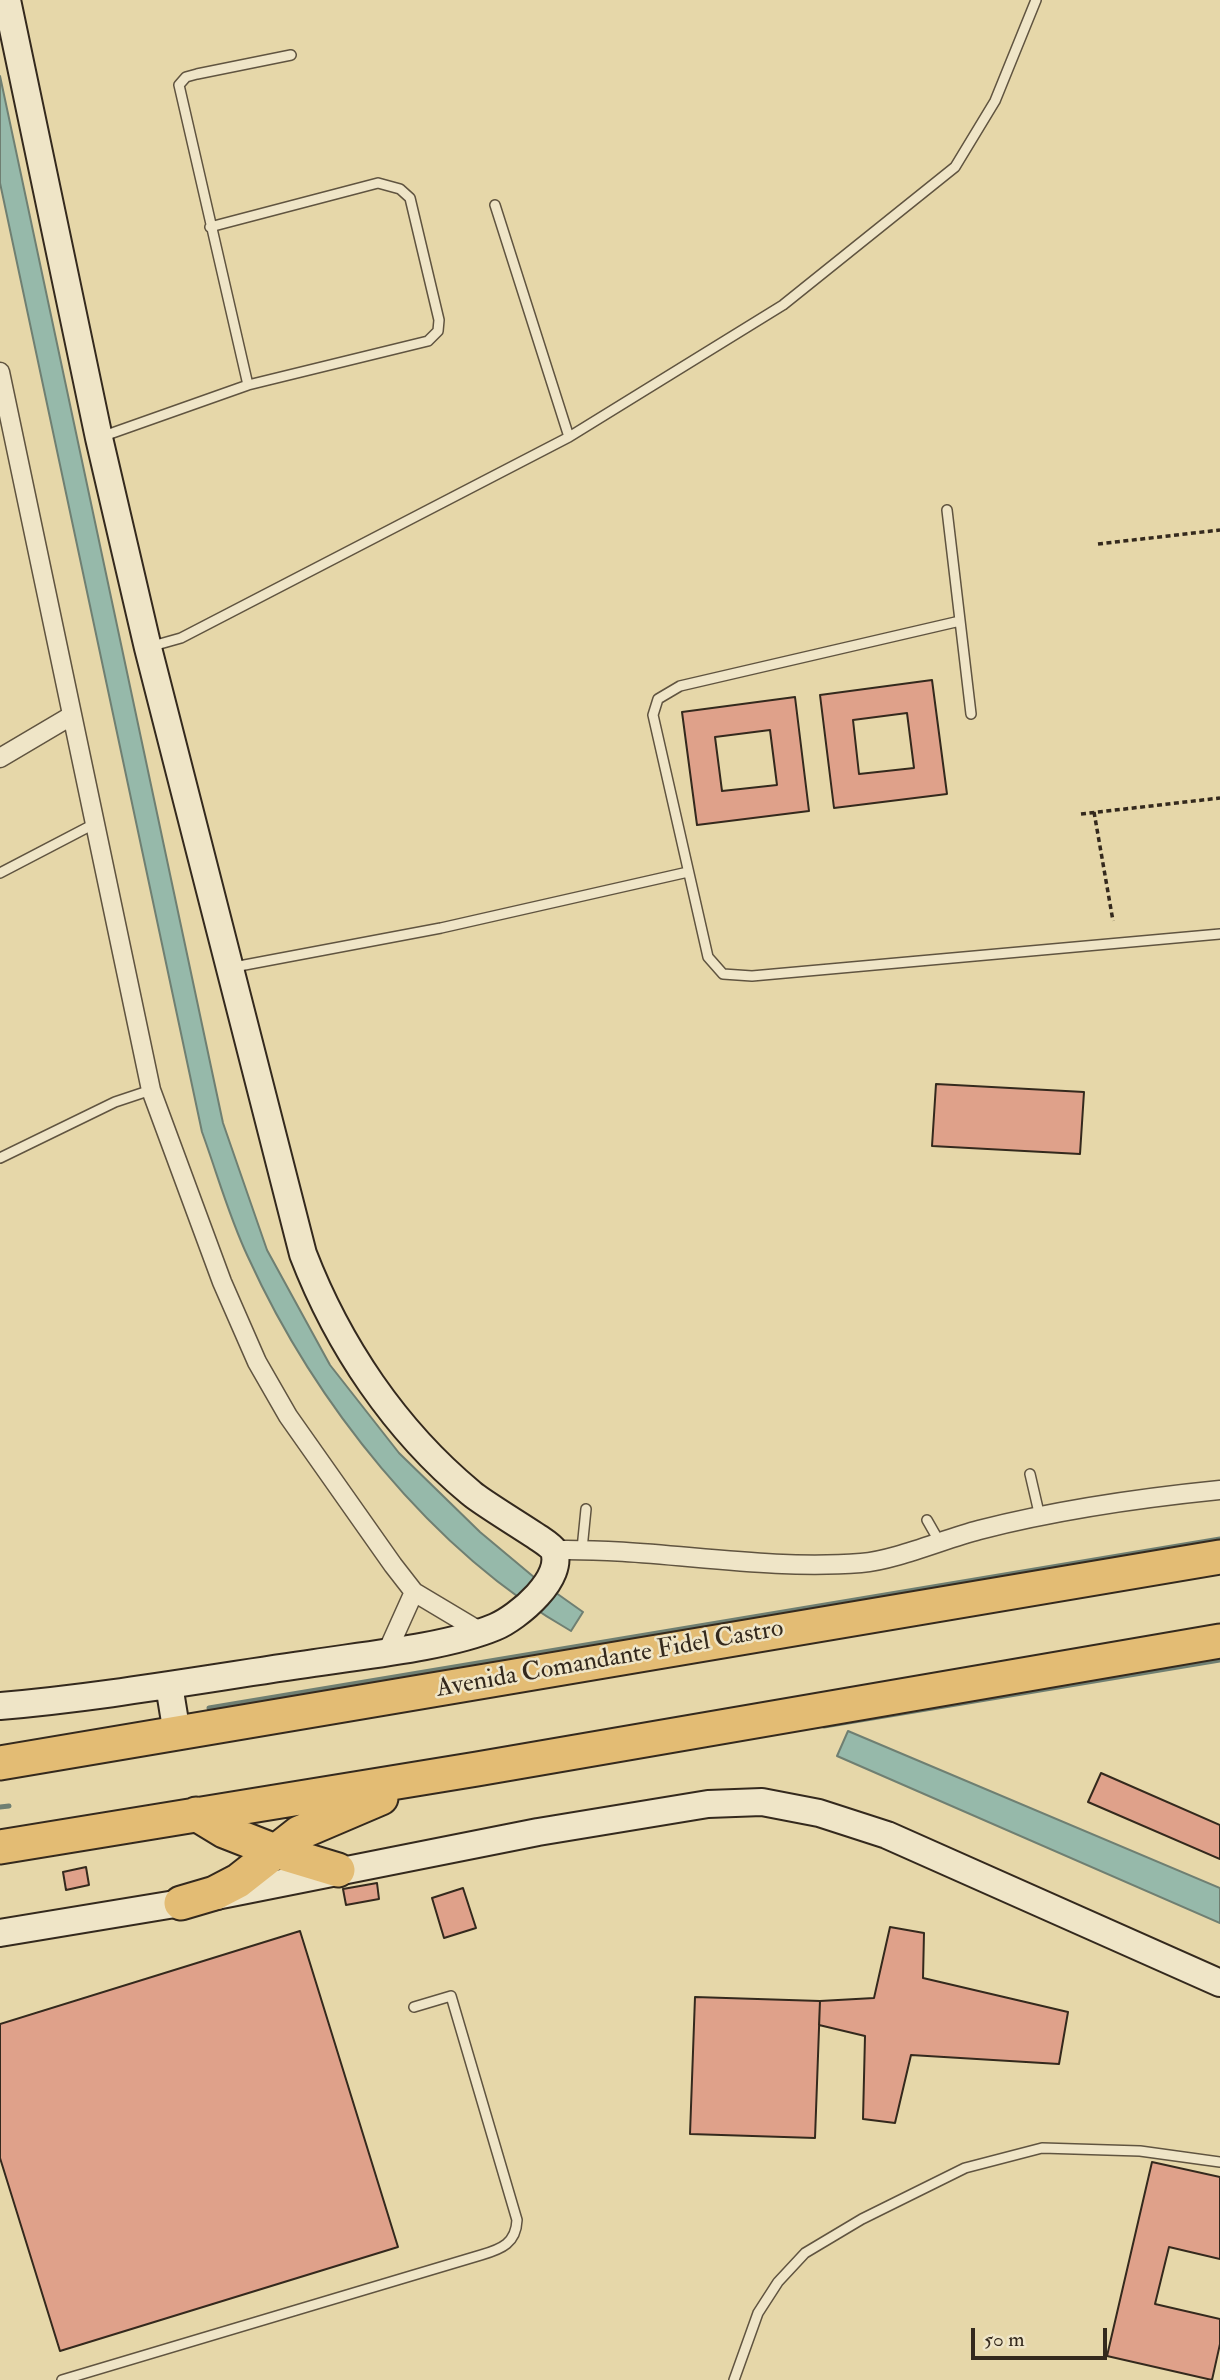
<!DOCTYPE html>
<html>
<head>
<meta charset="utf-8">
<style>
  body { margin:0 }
  #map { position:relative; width:1220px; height:2380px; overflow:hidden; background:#e6d7a9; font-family:"IM FELL Double Pica",serif }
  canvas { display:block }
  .scale { position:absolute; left:971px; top:2328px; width:136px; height:32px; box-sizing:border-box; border:4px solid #34291d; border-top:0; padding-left:9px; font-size:21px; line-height:24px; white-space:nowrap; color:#34291d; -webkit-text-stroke:5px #efe5c7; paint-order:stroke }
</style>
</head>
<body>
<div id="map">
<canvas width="1220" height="2380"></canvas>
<div class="scale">50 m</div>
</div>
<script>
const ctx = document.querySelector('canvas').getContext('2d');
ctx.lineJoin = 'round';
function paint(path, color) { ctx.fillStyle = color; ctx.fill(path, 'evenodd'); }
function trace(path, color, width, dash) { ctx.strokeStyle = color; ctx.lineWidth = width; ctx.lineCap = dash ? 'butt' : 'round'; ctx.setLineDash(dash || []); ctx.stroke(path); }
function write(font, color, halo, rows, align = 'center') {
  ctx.font = font + ' "IM FELL Double Pica",serif'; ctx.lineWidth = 5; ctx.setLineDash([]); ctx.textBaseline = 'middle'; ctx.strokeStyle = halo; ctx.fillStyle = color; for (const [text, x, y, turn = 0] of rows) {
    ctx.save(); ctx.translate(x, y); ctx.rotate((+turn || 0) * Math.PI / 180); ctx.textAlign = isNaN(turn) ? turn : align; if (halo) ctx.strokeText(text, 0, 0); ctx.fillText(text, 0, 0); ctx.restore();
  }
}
const water = new Path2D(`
  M0 76 223 1123 267 1250 330 1365 399 1453 480 1532 535 1578 583 1612 571 1631C431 1551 314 1402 248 1257 229 1217 217 1173 202 1132L0 183Z
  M848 1731 1220 1888V1923L837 1756Z`);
const stream = new Path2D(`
  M209 1708 1220 1539
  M824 1726 1220 1660
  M0 1807 9 1806`);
const building = new Path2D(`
  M932 680 947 794 834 808 820 695ZM907 713 914 768 859 774 853 720Z
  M795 697 809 811 697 825 682 712ZM770 730 777 785 722 791 715 737Z
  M936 1084 1084 1092 1080 1154 932 1146Z
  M1101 1773 1220 1825V1859L1088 1802Z
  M86 1867 89 1885 66 1890 63 1872Z
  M377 1883 379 1899 346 1905 343 1889Z
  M463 1888 476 1928 444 1938 432 1898Z
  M890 1927 924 1933 923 1978 1068 2012 1059 2064 911 2055 895 2123 863 2119 865 2036 819 2025 820 2001 874 1998Z
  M300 1931 398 2247 60 2351 0 2158V2024Z
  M695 1997 820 2001 815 2138 690 2134Z
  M1152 2162 1220 2177V2259L1169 2247 1155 2304 1220 2319V2344L1212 2380 1107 2356Z`);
const path = new Path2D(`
  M1098 544 1220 530
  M1094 812 1113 921
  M1081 814 1220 798`);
const lane = new Path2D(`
  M495 205 569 437
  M248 385 179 85 186 77 197 74 291 55
  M101 437 248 385 428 341 438 331 439 320 410 198 400 189 378 183 210 227
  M947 510 971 714
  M960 621 680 686 658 699 653 715 708 957 723 974 752 976 1220 934
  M149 647 181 638 569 437 783 305 955 167 995 101 1036 0
  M0 873 94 824
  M234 967 441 928 688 872
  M0 1158 115 1102 151 1090
  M1030 1474 1040 1517
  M927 1520 939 1541
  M582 1549 586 1509
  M62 2380 481 2255C502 2249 516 2243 517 2220L451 1996 414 2007
  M734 2380 758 2313 778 2282 805 2253 862 2219 965 2168 1042 2148 1140 2151 1220 2162`);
const street = new Path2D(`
  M0 372 151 1090 222 1282 257 1362 288 1416 393 1565 414 1592 481 1632
  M0 758 71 716
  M554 1550C657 1548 758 1571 861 1563 896 1560 944 1539 979 1530 1057 1510 1140 1498 1220 1490
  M387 1652 414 1592`);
const secondary = new Path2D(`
  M169 1685 177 1734
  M0 1706C105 1697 209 1678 314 1663 367 1655 447 1647 495 1627 517 1618 567 1577 553 1549 550 1543 483 1504 471 1493 395 1430 338 1345 303 1254L148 648 99 438 7 0
  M0 1933 181 1903 538 1832 708 1804 762 1802 819 1813 887 1835 1220 1983`);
const highway = new Path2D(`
  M0 1763 1220 1557
  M196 1814 224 1831 275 1851 338 1870
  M0 1847 477 1769 1220 1641
  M181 1903 215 1893 238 1881 299 1833 381 1798`);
const streetNames = [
  ["Avenida Comandante Fidel Castro",610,1660,-10]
];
paint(water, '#96b9aa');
trace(water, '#6f7f72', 2);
trace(stream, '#6f7f72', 5);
paint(building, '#dfa18a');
trace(building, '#34291d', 2);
trace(lane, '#605440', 12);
trace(street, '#605440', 21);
trace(secondary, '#34291d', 30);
trace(highway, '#34291d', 37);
trace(path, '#34291d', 3.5, [5, 3.5]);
trace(lane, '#efe5c7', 9);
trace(street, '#efe5c7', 18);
trace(secondary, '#efe5c7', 26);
trace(highway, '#e3bc74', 33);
write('26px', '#34291d', '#efe5c7', streetNames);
</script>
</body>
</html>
